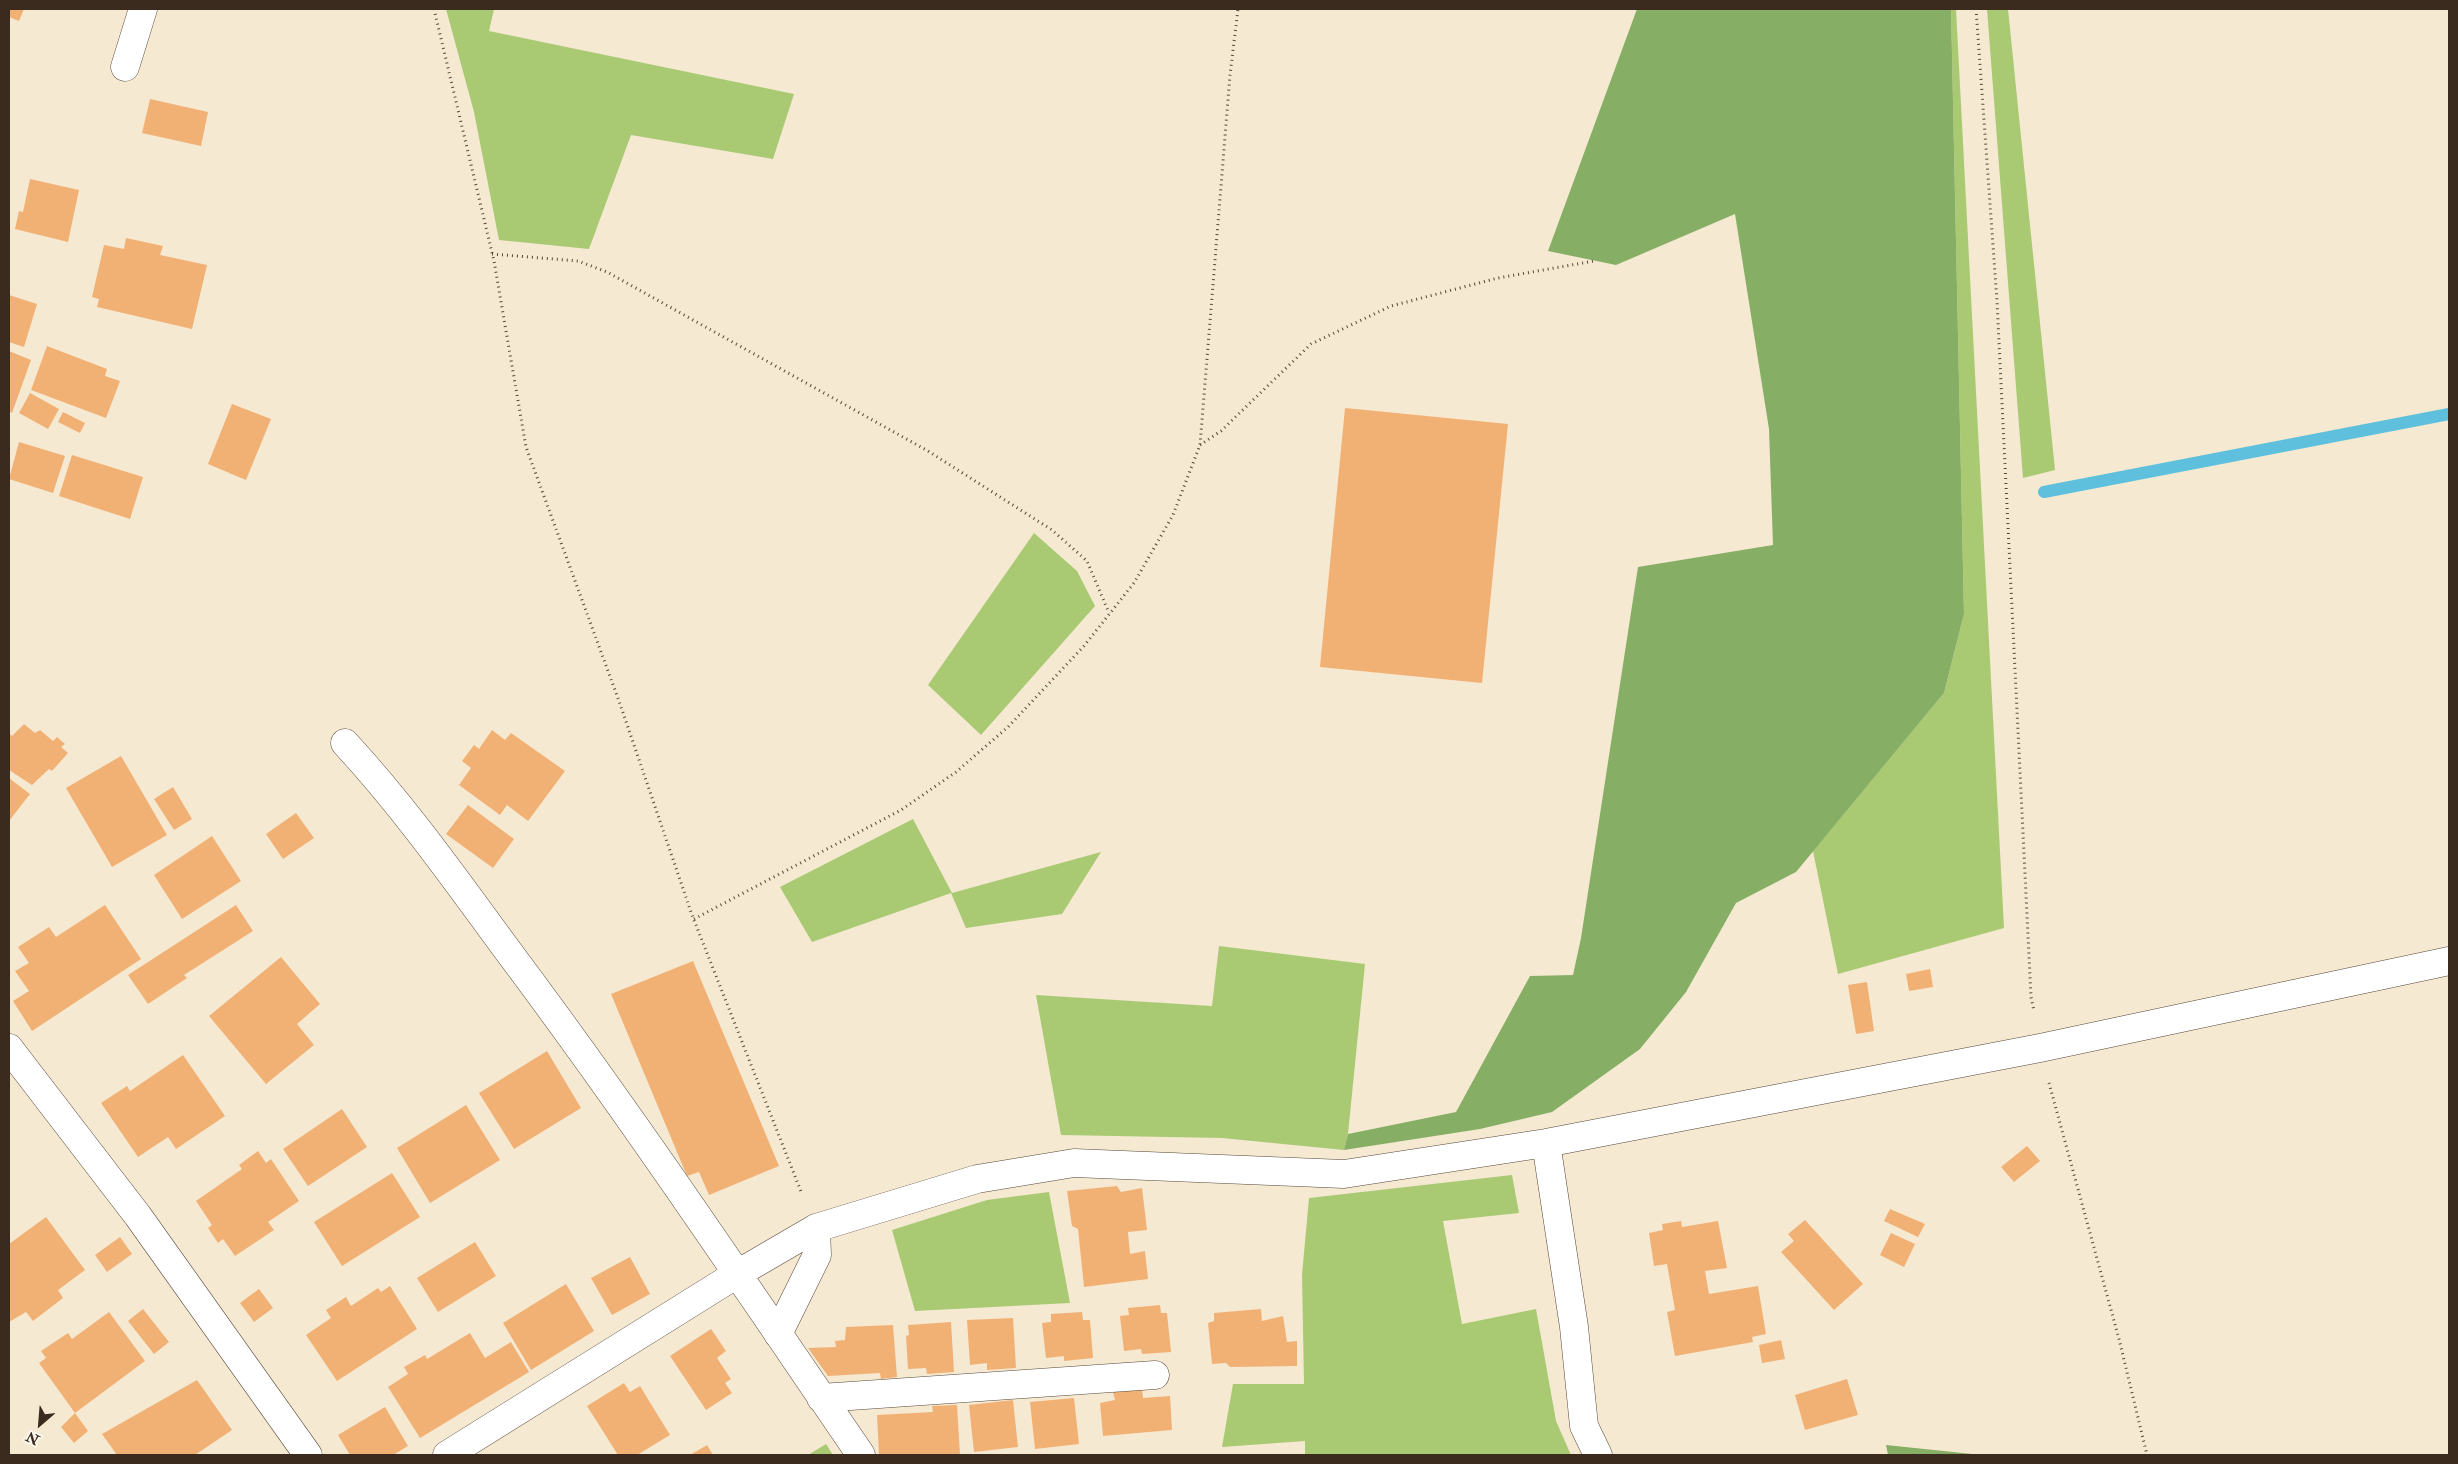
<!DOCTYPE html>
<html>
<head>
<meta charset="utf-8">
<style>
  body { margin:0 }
  #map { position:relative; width:2458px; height:1464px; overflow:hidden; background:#f5e9d2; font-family:"IM FELL Double Pica",serif }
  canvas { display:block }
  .frame { position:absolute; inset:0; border:10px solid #3b2a1e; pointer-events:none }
  .north { position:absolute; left:15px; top:1399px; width:50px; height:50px; -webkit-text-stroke:4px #fbf7ec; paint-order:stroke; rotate:207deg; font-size:14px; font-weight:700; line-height:20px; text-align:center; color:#3b2a1e }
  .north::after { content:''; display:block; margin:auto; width:18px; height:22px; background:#3b2a1e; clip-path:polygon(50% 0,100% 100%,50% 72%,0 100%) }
</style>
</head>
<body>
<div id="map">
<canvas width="2458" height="1464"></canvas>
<div class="frame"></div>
<div class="north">N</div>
</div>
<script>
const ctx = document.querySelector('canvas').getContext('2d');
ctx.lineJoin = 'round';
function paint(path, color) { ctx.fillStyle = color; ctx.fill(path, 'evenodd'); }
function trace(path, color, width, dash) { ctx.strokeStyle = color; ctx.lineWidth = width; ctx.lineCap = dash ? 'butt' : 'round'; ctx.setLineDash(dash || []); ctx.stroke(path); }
const green = new Path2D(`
  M446 9H494L489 31 794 94 773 159 631 135 589 249 499 240 474 112Z
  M1951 9H1956L2004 928 1838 974 1813 851 1944 693 1964 614Z
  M1987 9H2008L2055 470 2023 478Z
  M1034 533 1077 571 1095 606 981 735 928 685Z
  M913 819 952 893 1101 852 1062 914 966 928 951 893 812 942 780 887Z
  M1219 946 1365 964 1348 1134 1344 1150 1222 1138 1061 1135 1036 995 1212 1006Z
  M1512 1175 1519 1213 1443 1221 1462 1324 1536 1309 1556 1421 1571 1455H1305V1441L1222 1447 1233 1384H1304L1302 1275 1309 1198Z
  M1049 1192 1070 1303 915 1311 892 1230 987 1200Z
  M826 1444 833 1455H808Z`);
const forest = new Path2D(`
  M1637 9H1951L1964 614 1944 693 1796 872 1736 903 1686 992 1640 1049 1552 1112 1480 1129 1344 1150 1348 1134 1456 1112 1530 976 1573 975 1581 938 1638 567 1773 545 1769 429 1735 214 1616 265 1548 251Z
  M1886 1445 1982 1455H1888Z`);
const stream = new Path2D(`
  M2044 492 2449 414`);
const building = new Path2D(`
  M9 9H24L19 21 9 17Z
  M150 99 208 112 201 146 142 133Z
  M30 179 79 190 68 242 15 229 19 211 23 212Z
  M126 238 163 246 160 255 207 265 192 329 97 307 99 299 92 297 104 245 124 249Z
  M9 295 37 304 24 347 9 342Z
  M47 346 107 369 105 376 120 381 106 418 31 390Z
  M9 351 31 360 12 413 9 411Z
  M30 393 59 409 48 429 19 413Z
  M232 404 271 419 246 480 208 464Z
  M1345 408 1508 424 1482 683 1320 667Z
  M63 412 85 423 80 433 58 422Z
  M19 442 65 456 53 493 9 479Z
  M72 455 143 477 130 519 59 496Z
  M24 724 35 733 40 730 53 741 57 737 65 744 61 747 68 753 52 771 49 769 32 785 9 770V733L12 736Z
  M492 730 505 740 511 733 565 771 528 821 507 805 500 815 459 785 471 768 462 761 474 745 479 749Z
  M121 756 167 835 112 867 66 788Z
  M9 778 30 794 9 821Z
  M173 787 192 819 174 830 154 799Z
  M468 805 514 839 493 868 446 834Z
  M296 813 314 838 283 859 266 834Z
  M212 836 241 881 182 919 154 875Z
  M105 905 141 959 32 1031 13 1001 29 991 15 971 29 963 18 947 49 927 56 937Z
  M236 905 253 931 184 975 187 978 148 1004 128 975Z
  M281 957 320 1004 297 1024 314 1045 266 1084 209 1016Z
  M693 961 779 1166 709 1195 699 1172 687 1176 611 994Z
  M1930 969 1933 987 1909 991 1906 974Z
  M1867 982 1874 1031 1856 1034 1848 985Z
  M547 1051 581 1108 514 1149 479 1093Z
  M183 1055 225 1116 176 1149 168 1137 138 1157 101 1103 127 1086 130 1091Z
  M466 1105 500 1160 430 1203 397 1148Z
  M342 1109 367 1147 308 1186 283 1149Z
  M2027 1146 2040 1161 2014 1182 2001 1167Z
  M258 1151 266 1163 271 1159 299 1201 268 1222 274 1230 235 1256 223 1239 218 1243 208 1228 212 1225 196 1201 242 1169 239 1165Z
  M392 1173 420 1217 342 1266 314 1222Z
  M1117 1186 1121 1192 1142 1188 1147 1230 1128 1232 1130 1254 1145 1251 1148 1279 1084 1287 1078 1229 1072 1226 1067 1191Z
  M1890 1209 1925 1224 1918 1237 1884 1221Z
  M46 1217 85 1270 58 1290 63 1298 33 1321 26 1312 9 1322V1244Z
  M1805 1220 1863 1284 1834 1310 1781 1252 1794 1241 1788 1234Z
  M1681 1221 1682 1227 1718 1221 1727 1268 1705 1271 1709 1294 1758 1286 1766 1334 1752 1337 1753 1342 1675 1356 1667 1312 1675 1310 1667 1264 1654 1266 1649 1233 1663 1230 1662 1224Z
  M1891 1233 1915 1244 1904 1267 1880 1255Z
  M120 1237 132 1254 107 1272 95 1255Z
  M475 1242 496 1276 438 1312 417 1278Z
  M630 1257 650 1294 612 1315 591 1278Z
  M566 1284 594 1331 531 1370 503 1323Z
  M390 1286 417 1329 337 1381 306 1335 331 1318 326 1310 346 1297 351 1306 378 1288 381 1292Z
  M259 1289 273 1308 254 1322 240 1303Z
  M1160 1305 1161 1313H1167L1171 1352 1142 1354 1141 1349 1124 1351 1120 1316 1129 1315 1128 1308Z
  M143 1309 169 1342 154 1354 128 1321Z
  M1261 1309 1262 1321 1283 1316 1287 1342 1297 1341V1366L1230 1367 1226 1363 1212 1364 1208 1323 1214 1321V1313Z
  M109 1312 145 1361 75 1413 88 1431 74 1443 61 1427 75 1413 39 1363 46 1358 41 1351 68 1333 72 1339Z
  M1082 1312 1083 1320H1090L1093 1358 1064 1361V1356L1046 1358 1042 1323 1051 1322V1314Z
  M1013 1318 1016 1368 987 1370V1363L970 1365 967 1320Z
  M951 1322 954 1372 927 1374 926 1368 908 1369 906 1336 909 1335 908 1325Z
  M893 1325 897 1377 881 1379 880 1373 828 1376 808 1348 836 1347 835 1341 845 1340 846 1327Z
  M711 1329 726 1351 717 1358 731 1379 725 1383 732 1393 706 1410 670 1356Z
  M470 1333 485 1358 511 1342 529 1372 420 1438 388 1387 408 1374 404 1367 425 1355 427 1359Z
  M1781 1340 1785 1359 1762 1363 1759 1345Z
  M1847 1379 1858 1415 1805 1430 1795 1395Z
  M197 1380 232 1430 195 1455H117L102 1434Z
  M624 1383 630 1392 640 1386 670 1435 637 1455H618L587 1406Z
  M1142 1389 1143 1398 1170 1396 1172 1430 1103 1436 1100 1403 1115 1400 1113 1392Z
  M1074 1398 1079 1444 1035 1449 1030 1402Z
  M1013 1400 1018 1447 974 1452 969 1405Z
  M957 1405 960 1455H879L877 1415 933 1412 932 1406Z
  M385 1407 408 1446 393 1455H350L338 1435Z
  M707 1445 713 1455H690Z`);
const path = new Path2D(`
  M434 9 494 261 526 447 619 701 692 915 802 1194
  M1976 9 1997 301 2031 997 2034 1011
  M492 254 578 261 607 272 928 451 1052 530 1087 561 1109 613
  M1200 445 1221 431 1311 344 1391 306 1498 278 1594 261
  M694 919 901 810 956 772 1008 727 1084 646 1134 583 1173 515 1200 445 1230 75 1238 9
  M2049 1083 2119 1339 2147 1455`);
const minor = new Path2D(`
  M125 67 143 9
  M345 743C406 809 458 883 511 955 633 1118 746 1287 861 1455
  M9 1048 138 1216 308 1455
  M1546 1143 1574 1327 1584 1426 1598 1455
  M778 1334 817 1255 816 1228
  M821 1398 1155 1375
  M447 1455 737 1274 816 1228 977 1179 1074 1163 1344 1174 1546 1143 2040 1048 2449 961`);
paint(green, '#a9ca73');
paint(forest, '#86ae65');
trace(stream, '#5ec0dc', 12);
paint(building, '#f1b175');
trace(minor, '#574739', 29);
trace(path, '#574739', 3, [1, 4]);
trace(minor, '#fff', 28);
</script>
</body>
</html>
